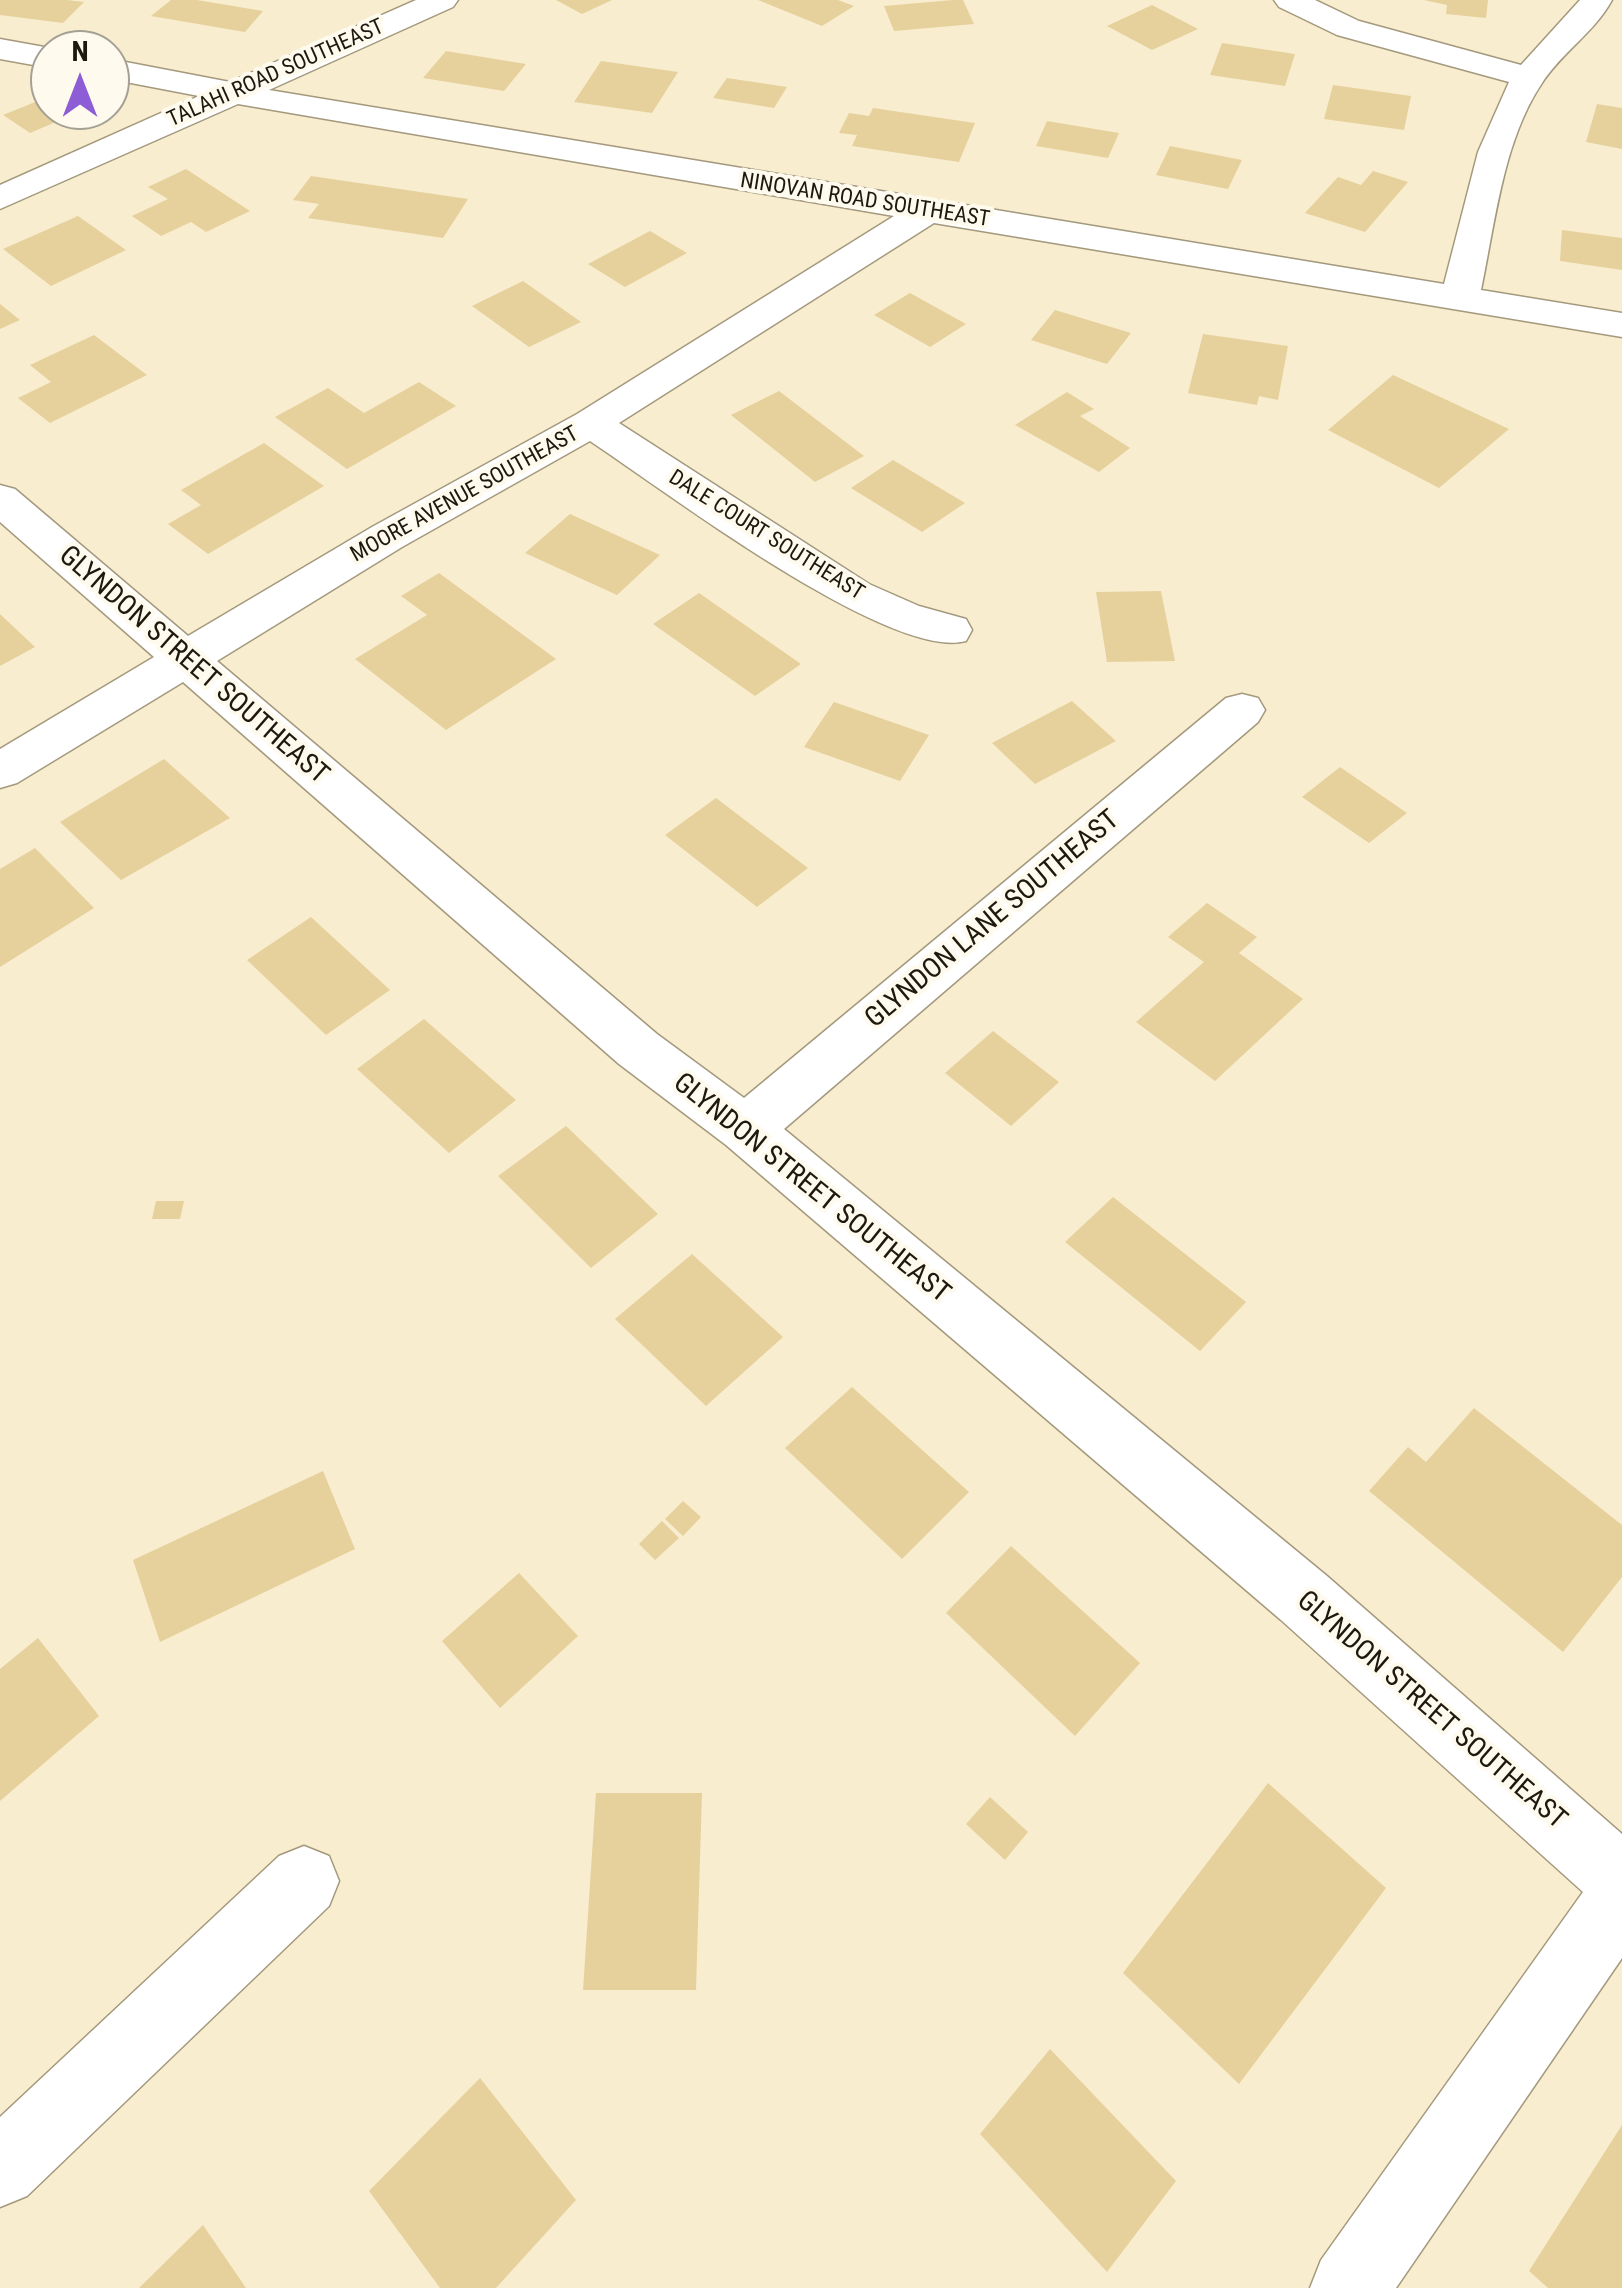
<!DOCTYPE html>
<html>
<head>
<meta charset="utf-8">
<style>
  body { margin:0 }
  #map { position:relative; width:1622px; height:2288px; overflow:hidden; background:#f8edcf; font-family:"Roboto Condensed",sans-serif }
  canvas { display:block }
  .north { position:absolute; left:30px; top:30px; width:100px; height:100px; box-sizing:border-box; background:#fffaee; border:2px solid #a5a094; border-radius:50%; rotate:0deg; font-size:28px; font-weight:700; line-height:40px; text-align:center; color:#1d190e }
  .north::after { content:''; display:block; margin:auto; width:35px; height:45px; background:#8d5dd6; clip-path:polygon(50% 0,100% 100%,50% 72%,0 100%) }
</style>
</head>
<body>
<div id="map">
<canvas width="1622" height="2288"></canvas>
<div class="north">N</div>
</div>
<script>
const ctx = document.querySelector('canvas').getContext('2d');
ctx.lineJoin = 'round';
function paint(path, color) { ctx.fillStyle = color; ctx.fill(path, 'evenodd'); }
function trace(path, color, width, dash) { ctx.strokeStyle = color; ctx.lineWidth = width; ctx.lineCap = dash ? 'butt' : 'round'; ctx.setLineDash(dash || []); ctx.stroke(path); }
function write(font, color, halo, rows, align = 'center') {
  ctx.font = font + ' "Roboto Condensed",sans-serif'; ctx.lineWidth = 8; ctx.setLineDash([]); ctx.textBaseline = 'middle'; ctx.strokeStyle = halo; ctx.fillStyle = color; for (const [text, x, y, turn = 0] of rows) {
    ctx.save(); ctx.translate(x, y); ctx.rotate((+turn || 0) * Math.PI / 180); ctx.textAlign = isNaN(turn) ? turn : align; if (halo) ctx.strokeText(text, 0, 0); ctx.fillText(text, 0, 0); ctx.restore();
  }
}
const building = new Path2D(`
  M0 0H67L84 2 63 23 0 15Z
  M171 0H197L263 11 245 32 151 16Z
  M556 0H612L582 14Z
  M758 0H838L854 6 822 26Z
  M953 0H963L974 24 894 31 884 6Z
  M1424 0H1488L1486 18 1446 14 1447 5Z
  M1152 5 1198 29 1152 50 1107 26Z
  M1222 43 1295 54 1285 86 1210 75Z
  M446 51 526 64 504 91 423 78Z
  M601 61 678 72 652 113 574 102Z
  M727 78 787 87 774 108 713 98Z
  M1333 85 1411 96 1404 130 1324 119Z
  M50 96V110H84L30 133 3 115Z
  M1597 104 1622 108V149L1586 142Z
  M873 108 975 123 959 162 852 146 857 135 839 133 849 113 869 116Z
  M1047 121 1119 133 1108 158 1036 146Z
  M1170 146 1242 160 1228 189 1156 175Z
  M186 169 250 211 206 232 191 222 161 236 132 216 168 199 148 187Z
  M1373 171 1408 182 1365 232 1305 213 1338 177 1361 185Z
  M311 176 468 199 443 238 308 218 319 204 293 200Z
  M78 216 126 250 51 286 3 249Z
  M1562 230 1622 238V270L1560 261Z
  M650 231 687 253 625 287 588 264Z
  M523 281 581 322 529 347 472 306Z
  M910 293 966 324 930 347 874 315Z
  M0 304 20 320 0 329Z
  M1055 310 1131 333 1107 364 1031 340Z
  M1203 334 1288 346 1278 400 1259 396 1257 405 1188 393Z
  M94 335 147 375 50 423 18 398 51 382 30 365Z
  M1393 375 1509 429 1439 488 1328 430Z
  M419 382 456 406 347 469 275 417 328 388 364 413Z
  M779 391 864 456 815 482 731 415Z
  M1067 392 1094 409 1080 416 1130 448 1099 472 1015 425Z
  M264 443 324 486 208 554 168 524 201 505 181 490Z
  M893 460 965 503 922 532 851 488Z
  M570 514 660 555 617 595 525 553Z
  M439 573 556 659 446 730 355 659 427 615 401 596Z
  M1161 591 1175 661 1107 662 1096 592Z
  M699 593 801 664 755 696 653 624Z
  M0 614 35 647 0 666Z
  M1072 701 1116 741 1035 784 992 743Z
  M834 702 929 735 900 781 804 747Z
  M164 759 230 818 121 880 60 822Z
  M1340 767 1407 813 1369 843 1302 797Z
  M716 798 808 868 757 907 665 835Z
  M35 848 94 908 0 967V869Z
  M1207 903 1257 937 1239 953 1303 999 1215 1081 1136 1022 1204 962 1168 937Z
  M311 917 390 990 326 1035 247 960Z
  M424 1019 516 1100 449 1153 357 1069Z
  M993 1031 1059 1082 1011 1126 945 1073Z
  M566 1126 658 1214 591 1268 498 1176Z
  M1113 1197 1246 1302 1200 1351 1065 1242Z
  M156 1201H184L180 1219H152Z
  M692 1254 783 1337 706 1406 615 1319Z
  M852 1387 969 1492 902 1559 785 1448Z
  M1474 1408 1622 1525V1577L1563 1652 1369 1491 1408 1447 1426 1462Z
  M323 1471 355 1549 160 1642 133 1560Z
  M683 1501 701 1517 683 1536 665 1519Z
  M662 1521 679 1538 655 1560 639 1544Z
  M1011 1546 1140 1663 1075 1736 946 1613Z
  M519 1573 578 1636 500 1708 442 1641Z
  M38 1638 99 1716 0 1801V1669Z
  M1268 1783 1386 1888 1239 2084 1123 1973Z
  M596 1793H702L696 1990H583Z
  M990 1797 1028 1832 1005 1860 966 1824Z
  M1050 2049 1176 2181 1107 2272 980 2134Z
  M480 2078 576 2200 496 2288H440L369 2191Z
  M1622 2125V2288H1548L1529 2271Z
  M203 2225 246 2288H139Z`);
const minor = new Path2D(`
  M416 0H458L453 7 269 90 1444 284 1478 152 1509 82 1337 35 1279 7 1274 0H1315L1359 21 1521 65 1580 0H1612C1594 33 1562 52 1542 83 1503 141 1495 223 1481 290L1622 313V337L934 223 619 423 869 584 919 606 966 619 972 630 966 641C890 662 660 487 590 441L402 547 217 661 657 1034 744 1098 1226 698 1242 694 1258 698 1265 710 1258 722 784 1129 1327 1576 1622 1834V1958L1396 2288H1310L1321 2260 1583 1892 1281 1620 726 1145 619 1064 183 682 17 783 0 788V749L154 657 0 522V485L15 489 188 636 372 527 577 414 894 216 238 104 0 209V185L199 96 110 79V59L230 82Z
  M0 39 50 48 58 50H50V68L0 59Z
  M304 1846 329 1856 339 1881 329 1906 27 2196 0 2207V2117L279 1856Z`);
const farStreetnames = [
  ["TALAHI ROAD SOUTHEAST",276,74,-24],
  ["NINOVAN ROAD SOUTHEAST",865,201,9],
  ["MOORE AVENUE SOUTHEAST",465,495,-29],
  ["DALE COURT SOUTHEAST",766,536,32]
];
const streetNames = [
  ["GLYNDON STREET SOUTHEAST",193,666,41],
  ["GLYNDON LANE SOUTHEAST",993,920,-40],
  ["GLYNDON STREET SOUTHEAST",811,1189,39],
  ["GLYNDON STREET SOUTHEAST",1431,1711,41]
];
paint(building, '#e6d19d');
trace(minor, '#a4997d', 3);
paint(minor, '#fff');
write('22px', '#1d190e', '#fffaee', farStreetnames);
write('28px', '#1d190e', '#fffaee', streetNames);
</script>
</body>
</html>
